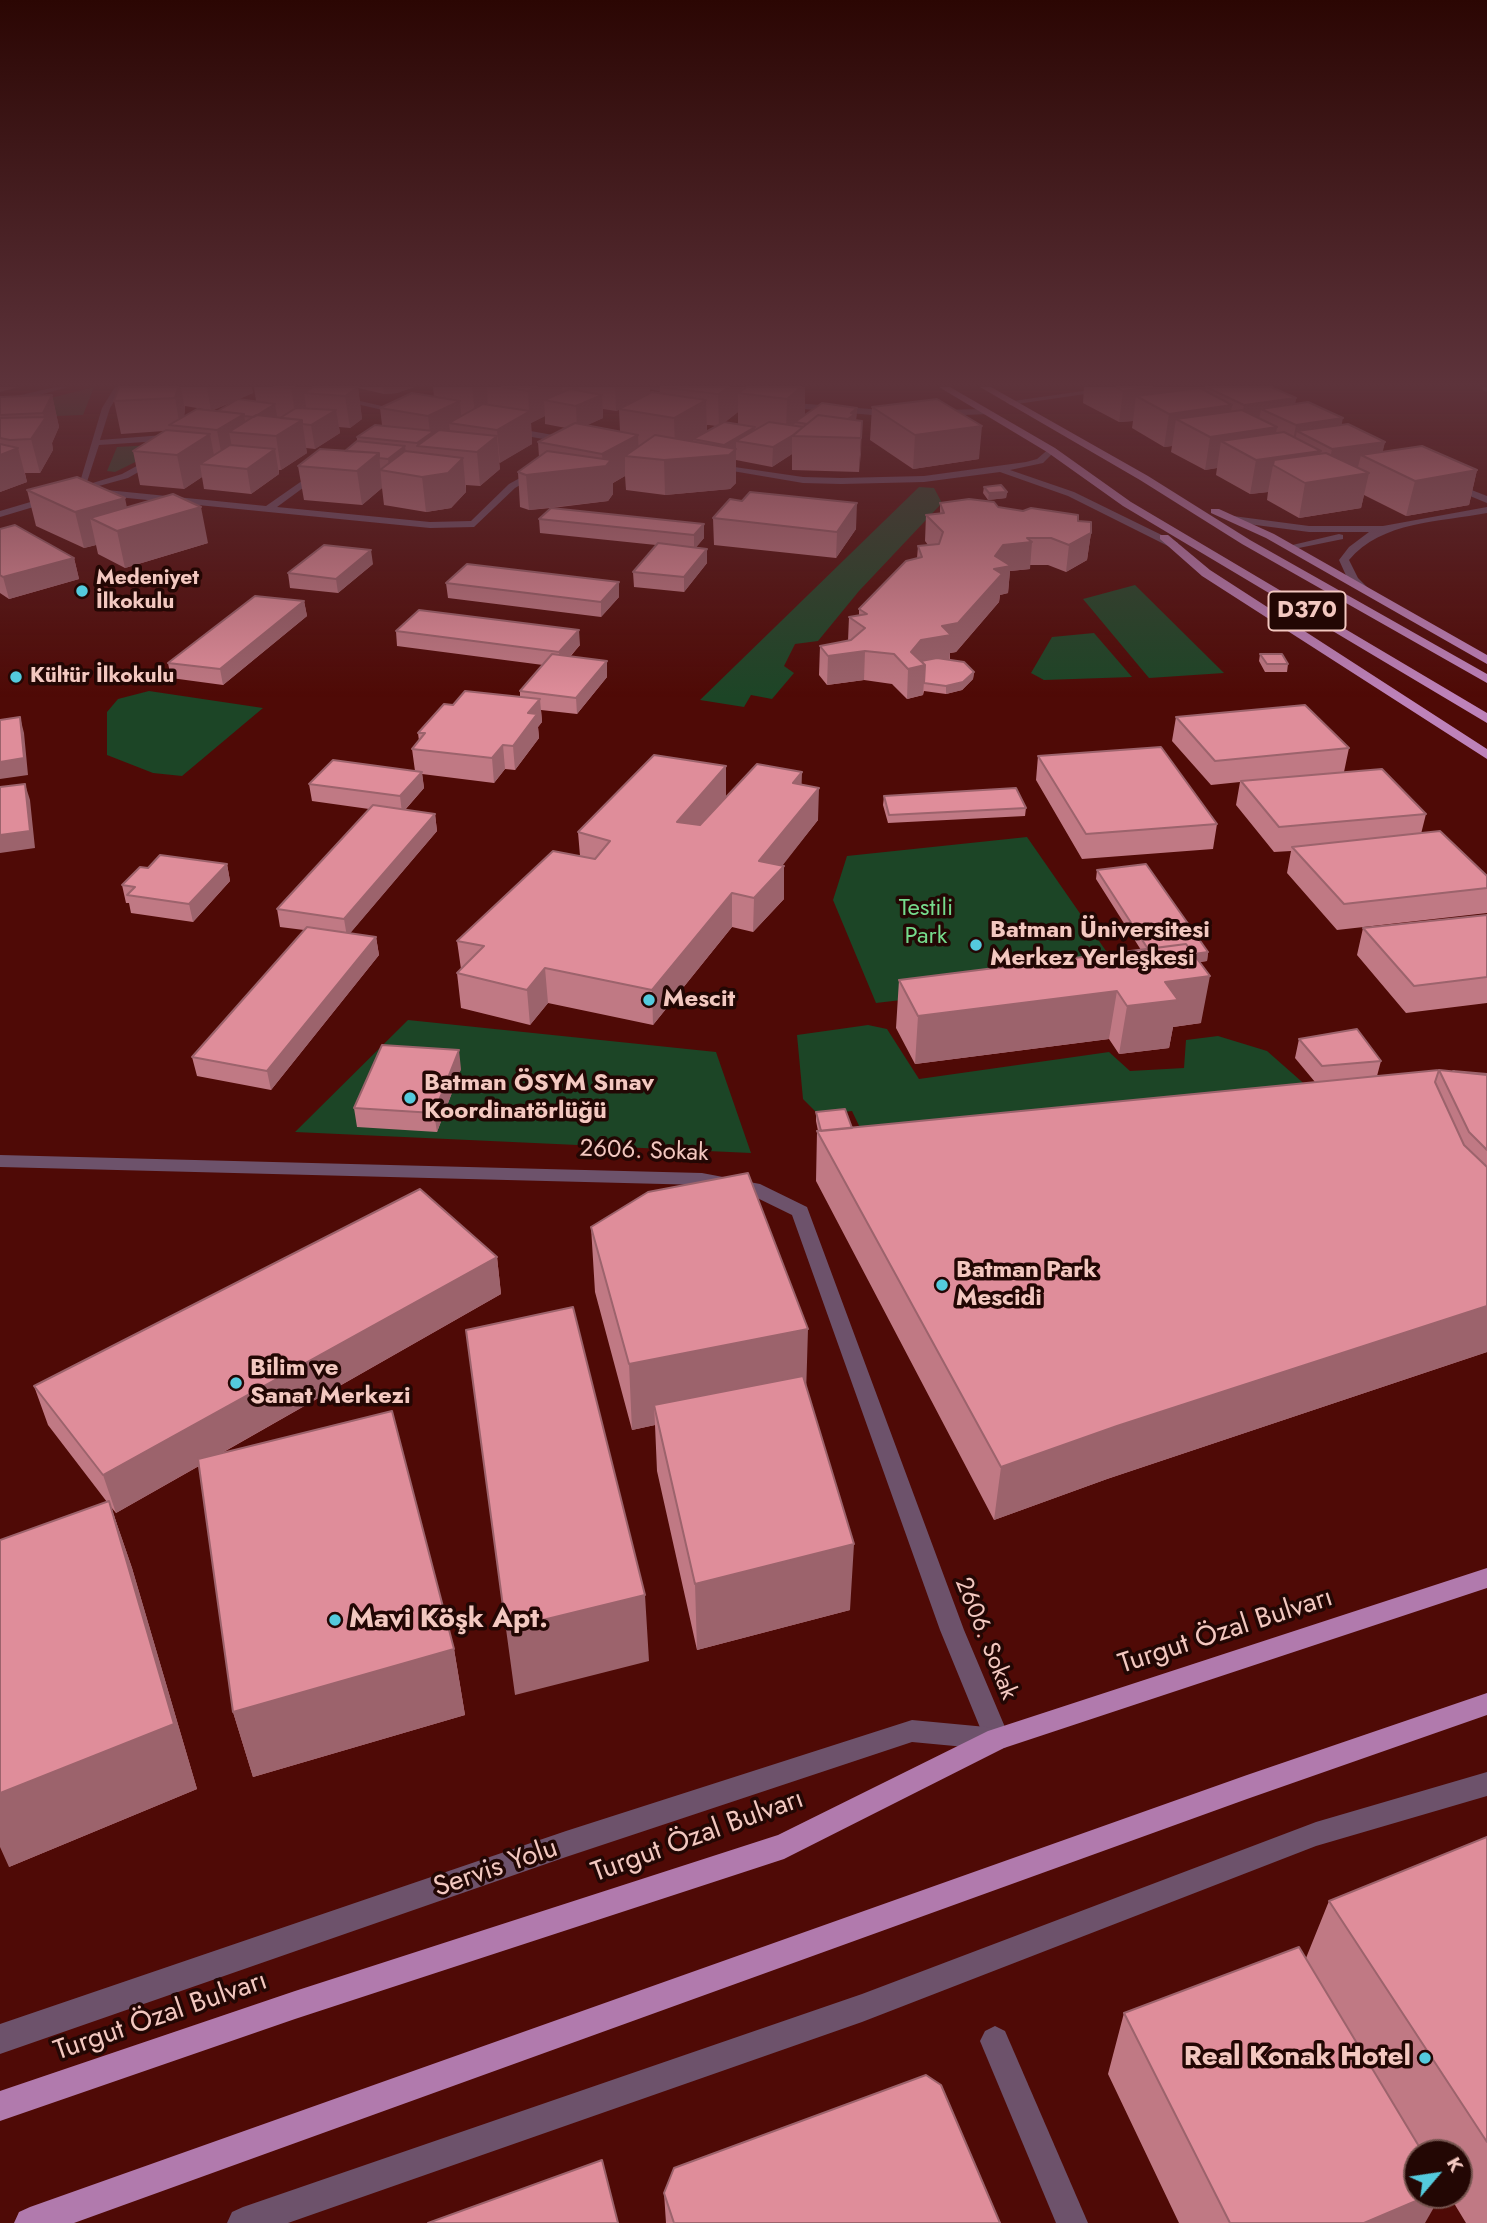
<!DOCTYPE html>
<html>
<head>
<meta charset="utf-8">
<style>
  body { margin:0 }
  #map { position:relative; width:1487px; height:2223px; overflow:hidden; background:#4f0a06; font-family:Jost,sans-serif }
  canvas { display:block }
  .north { position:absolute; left:1403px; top:2139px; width:70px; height:70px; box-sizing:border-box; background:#230704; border:2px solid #76544f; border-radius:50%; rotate:61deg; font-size:19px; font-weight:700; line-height:28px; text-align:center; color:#f3c8c0 }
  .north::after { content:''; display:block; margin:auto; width:24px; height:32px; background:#54cadd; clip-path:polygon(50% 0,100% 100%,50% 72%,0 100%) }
</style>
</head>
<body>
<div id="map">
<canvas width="1487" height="2223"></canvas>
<div class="north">K</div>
</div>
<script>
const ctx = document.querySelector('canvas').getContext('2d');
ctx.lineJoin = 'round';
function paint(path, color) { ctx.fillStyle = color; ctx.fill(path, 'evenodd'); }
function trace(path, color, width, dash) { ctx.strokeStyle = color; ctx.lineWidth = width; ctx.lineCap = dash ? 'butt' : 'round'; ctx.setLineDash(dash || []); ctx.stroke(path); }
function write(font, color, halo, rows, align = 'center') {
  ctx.font = font + ' Jost,sans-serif'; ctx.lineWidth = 7; ctx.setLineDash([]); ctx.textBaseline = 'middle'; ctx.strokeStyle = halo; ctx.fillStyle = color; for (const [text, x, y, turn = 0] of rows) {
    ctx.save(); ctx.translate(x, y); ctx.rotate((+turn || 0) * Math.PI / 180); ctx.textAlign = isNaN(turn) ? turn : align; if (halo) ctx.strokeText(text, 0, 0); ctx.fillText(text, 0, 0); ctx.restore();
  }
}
const green = new Path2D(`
  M94 387 83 415 0 418V411Z
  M172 444 115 472 107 471 117 447Z
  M919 487 934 488 942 503 859 591 818 641 795 644 784 666 794 673 772 699 751 695 744 707 700 700Z
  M1135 585 1224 673 1149 678 1083 599Z
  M1094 633 1132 677 1044 680 1031 673 1052 637Z
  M149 691 263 708 182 776 153 773 107 755V712L118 699Z
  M1027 837 1122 974 876 1003 833 900 847 856Z
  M408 1020 716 1052 751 1153 295 1132Z
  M868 1025 887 1029 919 1079 1109 1052 1130 1071 1184 1068 1186 1040 1218 1036 1267 1051 1326 1103 872 1153 852 1111 819 1115 803 1099 797 1035Z`);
const pedestrian = new Path2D(`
  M995 2026 1005 2031 1088 2223H1056L980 2041 985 2031Z`);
const minor = new Path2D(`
  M55 387H68L0 406V400Z
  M115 387H123L110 408 100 440 176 434 181 437 176 440 99 445 86 485 122 474 155 456 163 458 128 478 77 492 102 408Z
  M284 387H299L408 412 404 415Z
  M641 387H657L686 394 682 397Z
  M1111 387H1133L1010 405 1006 402Z
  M1482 387H1487V392L1484 391Z
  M783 402 895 411 899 414 895 417 780 407Z
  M987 409 990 414 937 416 933 413 937 410Z
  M508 427 570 438 575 441 570 444 505 432V428Z
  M1051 447 1056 450 1043 463 1010 470 1074 492 1178 543V547H1170L1068 496 1000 472 924 482 841 484 803 483 709 467 714 464 803 477 841 478 924 476 1026 462 1037 459Z
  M538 468 543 471 541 473 515 488 474 527 430 528 97 495 92 492 97 489 266 506 319 469 322 470V474L277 507 430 522 471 521 509 484Z
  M1451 482 1487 496V503L1448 487 1446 485Z
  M54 495 57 496V500L0 517V511Z
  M0 1155 702 1173 760 1184 807 1207 964 1630 1010 1739 1006 1747 997 1750 988 1747 940 1630 792 1215 747 1193 702 1185 0 1167Z`);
const tertiary = new Path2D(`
  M1487 507V513C1441 522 1381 521 1349 560L1358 578 1371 591 1366 594 1349 582 1339 560 1349 547 1369 532H1309L1233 522 1228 519 1233 516 1309 526H1383Z
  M1339 534 1343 535V539L1289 550 1284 547Z
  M912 1720 997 1728 1006 1731 1010 1739 1006 1747 997 1750 912 1742 566 1857 0 2054V2024L566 1831Z
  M1487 1772V1796L1316 1846 862 2022 288 2223H227L232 2212 243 2207 862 1994 1316 1822Z`);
const primary = new Path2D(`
  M1487 1568V1588L1004 1748 784 1859 295 2019 0 2121V2091L295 1991 778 1835 988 1731Z
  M1487 1693V1715L1247 1799 74 2223H14L19 2212 30 2207 1247 1775Z`);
const trunk = new Path2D(`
  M939 387H950L1055 448 1131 502 1487 713V723L1123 506 1047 452Z
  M980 387H991L1148 476 1250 540 1487 674V683L1242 544 1140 480Z
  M1211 509H1219L1274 534 1487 655V664L1266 538 1211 513Z
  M1160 535H1168L1210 570 1487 749V759L1202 576 1160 539Z`);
const wall = new Path2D(`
  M119 387H252L253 393 239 399 256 401 254 387H414L397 393 384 394 358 388 362 419 350 428 339 427 340 433 315 449 306 448 307 453 281 470H279V474L251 494 204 489 202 477 184 489 140 485 133 451 164 431 121 434 114 401ZM235 401 218 411H211ZM185 406 209 410 184 417 185 410Z
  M433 387H650V393H660V387H805V415L857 408 856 420 862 421 859 472 792 470V454L772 467 736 460V483L730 489 665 495 626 490 625 476 613 483V494L608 501 552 508 704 524V538L696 547 707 549V563L684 592 634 587 633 572 656 545 540 533 539 519 551 508 529 510 520 507 518 472 539 457 538 442 566 428 545 424V416L531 423 532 444 499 463 500 469 480 486 466 485V492L451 508 426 512 384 505 382 488 362 505 304 500 298 466 345 451 357 442V437L382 425 380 408 434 397ZM603 409 616 411 619 410 620 431 587 425 603 418ZM738 412V424L725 422ZM707 425H709L716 426 707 431Z
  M1084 387H1271L1296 398 1295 404 1342 425 1385 442 1382 452 1477 470 1469 505 1406 516 1364 495 1361 508 1299 518 1267 500 1268 492 1250 494 1216 475 1217 468 1205 470 1171 452 1172 446 1164 447 1132 428 1133 421 1119 422 1083 403Z
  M52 395 59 427 52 443 53 450 40 473H25L27 482 0 492V397Z
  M872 407 979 459 913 469 870 440Z
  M984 487 1007 492 1006 498 988 500 983 493Z
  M27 490 127 507 208 543 125 568 98 554 96 545 84 548 36 526Z
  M940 503 998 507 1078 521 1091 533 1087 560 1066 572 1048 565H1030V569L1010 571 1008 593 1000 595 999 602 956 652 950 653V660L974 672 973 679 962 690 946 694 924 691 923 695 907 699 892 684 864 680 827 685 819 675 820 646 848 641 849 617 859 616V609L917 558 918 546 928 545 925 541 926 515 940 513Z
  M713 518 856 529 836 558 714 545Z
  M0 529 74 558 79 579 9 599 0 593Z
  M373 564 338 593 290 588 288 573Z
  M446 583 619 597 601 617 448 598Z
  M304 601 307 616 223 685 171 678 168 663Z
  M396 631 580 645 570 657 607 677 577 714 541 710 542 722 538 727 539 738 515 770 505 769 494 783 422 774 424 788 405 810 435 814 437 831 350 933 376 937 379 955 271 1090 197 1076 192 1057 304 930 280 927 277 909 369 809 312 801 309 784 415 771 412 749 419 741 418 733 453 705 520 697V691L543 665 397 646Z
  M1260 654 1288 664 1287 672H1265L1259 661Z
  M1176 717 1349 748 1344 772 1426 814 1421 834 1487 876V913L1337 930 1287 873 1291 851 1274 852 1236 805 1240 782 1211 785 1172 741Z
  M1038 756 1217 824 1213 849 1082 859 1036 780Z
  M726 766V797L801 785 818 820 782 865 784 899 753 932 732 927 653 1025 548 1003 530 1025 461 1008 457 973 461 969 457 941 580 856 578 832Z
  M884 796 1026 808 1025 816 888 823 883 805Z
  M227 864 230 881 193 922 131 913 129 903H126L122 885 148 868Z
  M1097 870 1208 952 1207 961 1200 962 1201 1023 1173 1027 1169 1048 1119 1054 1109 1039 915 1064 896 1028 899 980 1141 950 1096 879Z
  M1487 915V1003L1406 1013 1357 955 1363 928Z
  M1299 1039 1381 1061 1377 1076 1439 1070 1487 1074V1352L1107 1479 994 1520 816 1181 817 1131H818L816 1121V1112L852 1128 1315 1082 1295 1058Z
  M461 1069 437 1132 357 1127 354 1108Z
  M591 1227 806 1388 850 1610 697 1650 657 1471 655 1425 632 1430 595 1292Z
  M497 1257 501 1294 222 1453 454 1649 465 1715 253 1777 233 1712 199 1466 116 1513 111 1507 132 1568 197 1789 9 1867 107 1502 48 1425 34 1386Z
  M1487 1837V2223H1466L1449 2195H1459V2153H1417L1425 2223H1179L1108 2074 1124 2013 1306 1958 1329 1901Z
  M664 2193 1000 2223H666Z`);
const shadedWall = new Path2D(`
  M0 387H19L0 392Z
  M178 387H181L185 410 182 427H180L175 398Z
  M207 387H252L253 393 211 411Z
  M294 387H312L304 393 307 413 296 420 291 388Z
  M358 387 362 419 350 428 345 396Z
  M383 387H414L397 393 384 394Z
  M472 387H487L488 409 475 415Z
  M528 387H562L563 404 544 400 545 416 531 423 532 444 500 463 497 430 529 411Z
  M572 387H579L580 400 573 403Z
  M615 387H650V395L616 411Z
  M729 387H742V394L738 393V412L719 427 718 394Z
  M801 387H805V415L786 431 787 399Z
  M1152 387H1246H1206L1203 409 1232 405 1228 434 1239 432 1244 405 1296 398 1291 423 1261 409 1257 430 1277 427 1272 458 1290 455 1296 425 1343 418 1337 448 1385 442 1380 464 1361 455 1356 475 1369 473 1361 508 1299 518 1305 483 1274 460 1268 492 1250 494 1256 460 1221 441 1217 468 1205 470 1210 437 1176 419 1172 446 1164 447 1169 414 1136 396 1133 421 1119 422 1123 391ZM1297 431 1332 449 1326 479 1315 481 1321 451 1292 455Z
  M52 395 59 427 52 443 53 450 40 473 31 439 44 419 43 413Z
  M602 395 603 418 577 430 576 406Z
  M706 400 707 433 693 439V441L675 451 674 418Z
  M460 401 462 425 449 423 451 439 417 446V443L430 433 428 416Z
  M275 404 278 421 255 417Z
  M857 408 856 421 835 437 851 413Z
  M336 410 340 433 315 449 311 425Z
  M244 414 247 434 229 432 234 457 223 463 217 430Z
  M302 420 307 453 281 470 276 436Z
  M862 421 861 454 859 472Z
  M982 426 979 459 913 469 915 435Z
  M755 427V440L736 441V483L730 489 665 495 664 460 724 455V445Z
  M210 434 216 466 200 464 202 477 184 489 177 455Z
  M638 435 639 457 625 456V476L613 483V494L608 501 529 510 526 475 603 467 602 454Z
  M497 436 500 469 480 486 477 452Z
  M792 436V454L772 467 773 447Z
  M405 446 408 470 390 472 388 459Z
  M18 448 27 482 0 492V455Z
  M275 449 279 474 251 494 247 469Z
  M379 453 382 488 362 505 357 471Z
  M463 458 466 492 451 508 426 512 422 477Z
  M1477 470 1469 505 1406 516 1415 481Z
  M1007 492 1006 498 988 500 989 493Z
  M125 498 131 527 201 507 208 543 125 568 117 531 90 518 96 545 84 548 75 512Z
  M857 503 856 529 836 558 837 532Z
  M704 524V538L694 550V535Z
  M1091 533 1087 560 1066 572 1069 545Z
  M1032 542 1030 569 1010 571 1008 593 1000 595 999 602 956 652 950 653 949 664 925 668 923 695 907 699 908 669 911 652 921 640 942 626 1003 545Z
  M707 549V563L684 592V577Z
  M371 550 373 564 338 593 336 579Z
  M74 558 79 579 9 599 3 577Z
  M619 582V597L601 617V602Z
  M304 601 307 616 223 685 220 669Z
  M579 630 580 645 560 667 559 652Z
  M865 651 864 680 827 685 828 656Z
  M607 661V677L577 714 576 698Z
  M974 672 973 679 962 690 946 694V686Z
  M540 699 542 722 538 727 539 738 515 770 513 746 528 713Z
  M20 717 24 733 28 775 0 779V762Z
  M503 745 505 769 494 783 492 758Z
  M726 766V797L678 854 677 822Z
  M422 772 424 788 402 813 400 796Z
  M802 772 801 804 793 783Z
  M25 784 30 800 35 848 0 853V835Z
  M819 788 818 820 772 879 784 866V899L753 932 754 898 759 861Z
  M435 814 437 831 347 937 344 919Z
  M227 864 230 881 193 922 189 904Z
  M732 893V927L653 1025 652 990Z
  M376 937 379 955 271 1090 267 1071Z
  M1208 952 1207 961 1153 968 1154 959Z
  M545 968 548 1003 530 1025 527 990Z
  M1210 976 1201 1023 1173 1027 1169 1048 1119 1054 1127 1006 1165 982Z
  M1117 991 1109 1039 915 1064 918 1016Z
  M459 1050 461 1069 437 1132 434 1113Z
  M497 1257 501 1294 116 1513 103 1475Z
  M1487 1306V1352L1107 1479 994 1520 1001 1467 1117 1426Z
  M808 1329 806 1395 654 1405 655 1425 632 1430 629 1364Z
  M109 1501 132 1568 197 1789 9 1867 0 1847V1793Z
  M854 1544 850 1610 697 1650 695 1584Z
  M645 1595 649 1661 515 1695 506 1629Z
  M454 1649 465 1715 253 1777 233 1712Z
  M1430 2195H1441L1425 2223H1364Z`);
const building = new Path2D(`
  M119 387H178L175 398 114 401Z
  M274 387H294L291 388Z
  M313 387H358L345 396 304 393Z
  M502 387H537L528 391Z
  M660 387H729L718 394Z
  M747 387H801L787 399 738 393Z
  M1116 387H1152L1123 391Z
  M1206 387H1271L1296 398 1244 405Z
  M1200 388 1232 405 1169 414 1136 396Z
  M570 389 602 395 576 406 544 400Z
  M652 392 706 400 674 418 619 409Z
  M412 393 460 401 428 416 380 408Z
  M52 395 43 413 0 415V397Z
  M238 399 275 404 254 417 244 416V414L218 411Z
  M937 399 982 426 915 435 872 407Z
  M1308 402 1343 418 1296 425 1261 409Z
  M822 403 857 408 851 413 855 414 848 419 818 415 807 424 795 422Z
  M483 404 530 411 497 430 449 423Z
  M296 408 336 410 311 425 302 424V420L280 418Z
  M197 409 244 414 217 430 169 425Z
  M1242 410 1277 427 1210 437 1176 419Z
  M256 415 302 420 276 436 229 432Z
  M818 415 862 421 861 438 792 436Z
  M46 417 31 439 10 440 0 438V418Z
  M724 422 755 427 724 445 693 439Z
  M769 422 803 427 795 434 773 447 736 441Z
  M575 423 638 435 602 454 538 442Z
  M1348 424 1385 442 1332 449 1297 431Z
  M375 425 434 431 417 443 357 437Z
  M166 430 210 434 177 455 133 451Z
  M439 430 497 436 477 452 417 446Z
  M1284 432 1321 451 1256 460 1221 441Z
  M655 435 736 449 729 455 664 460 625 456Z
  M357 441 405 446 388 459 379 458V453L345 451Z
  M0 444 18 448 0 455Z
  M230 445 275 449 247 469 200 464Z
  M1422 446 1477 470 1415 481 1361 455Z
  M320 449 379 453 357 471 298 466Z
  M405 451 463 458 448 473 422 477 380 470Z
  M547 451 611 460 606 466 526 475 518 472Z
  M1326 453 1369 473 1305 483 1273 465 1274 460Z
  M77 477 125 498 75 512 27 490Z
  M1001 485 1007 492 989 493 984 487Z
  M750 492 857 503 837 532 713 518 730 499 742 501Z
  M173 494 201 507 117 531 90 518Z
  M969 499 994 502 998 507 1023 511 1031 508 1078 515V521L1091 522V533L1069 545 1051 538H1027L1032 542 1003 545 995 556 1011 566 994 569 1002 574 958 623 942 626 951 635 921 640 911 652 925 665 908 669 894 654 865 651 828 656 820 646 851 640 865 628 849 617 867 614 859 609 906 561 922 557 918 546 939 544 943 532 926 515 944 513 940 503Z
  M551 508 704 524 694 535 539 519Z
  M15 525 74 558 3 577 0 575V529Z
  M658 543 707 549 684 577 633 572Z
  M324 545 371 550 336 579 288 573Z
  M467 564 619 582 601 602 446 583Z
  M255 596 304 601 220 669 168 663Z
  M419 610 579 630 559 652 396 631Z
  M552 654 607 661 576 698 520 691Z
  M1260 654H1282L1288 664H1267Z
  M937 658 964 662 974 672 963 682 946 686 924 683 925 665 921 661Z
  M465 691 540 699 528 713 537 714 513 746 503 745 492 758 412 749 425 733H418L444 704 453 705Z
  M1305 705 1349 748 1215 761 1176 717Z
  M20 717 24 758 0 762V720Z
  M1161 747 1217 824 1086 834 1038 756Z
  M654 755 726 766 677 822 700 825 757 764 802 772 793 783 819 788 759 861 784 866 754 898 732 893 652 990 545 968 527 990 457 973 484 946 457 941 553 851 595 859 610 841 578 832Z
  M333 760 422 772 400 796 309 784Z
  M1382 769 1426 814 1279 827 1241 781Z
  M25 784 30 831 0 835V787Z
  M1016 788 1026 808 889 815 884 796Z
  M373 805 435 814 344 919 277 909Z
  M1440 831 1487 876V888L1344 904 1292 847Z
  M160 855 227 864 189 904 127 895 135 887 122 885 140 867 148 868Z
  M1146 864 1208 952 1194 954 1186 944 1148 949 1097 870Z
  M1487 915V977L1414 986 1363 928Z
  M307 927 376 937 267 1071 192 1057Z
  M1186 944 1210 976 1165 982 1178 1000 1127 1006 1117 991 918 1016 899 980Z
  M1357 1029 1381 1061 1322 1066 1299 1039Z
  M382 1045 459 1050 434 1113 354 1108Z
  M1439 1070 1487 1075V1150L1469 1132Z
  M1439 1070 1435 1082 1464 1145 1487 1167V1306L1117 1426 1001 1467 817 1131Z
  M1453 1071 1487 1074V1075Z
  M845 1109 852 1128 821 1131 816 1112Z
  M748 1173 808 1329 629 1364 591 1227 648 1192Z
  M420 1189 497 1257 103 1475 34 1386Z
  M573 1307 645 1595 506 1629 466 1330Z
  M803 1376 854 1544 695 1584 654 1405Z
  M392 1411 454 1649 233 1712 198 1459Z
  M109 1501 174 1724 0 1793V1540Z
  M1487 1837V2142L1329 1901Z
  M1299 1947 1423 2153H1417V2195H1430L1364 2223H1230L1124 2013Z
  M926 2075 941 2085 1000 2223H674L664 2193 674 2168Z
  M602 2160 618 2223H428Z`);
const markers = [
  [82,591,7,"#54cadd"],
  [16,677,7,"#54cadd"],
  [976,945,7,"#54cadd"],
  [649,1000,7,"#54cadd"],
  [410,1098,7,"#54cadd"],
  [942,1285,7,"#54cadd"],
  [236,1383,7,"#54cadd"],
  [335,1620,7,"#54cadd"],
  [1425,2058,7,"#54cadd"]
];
const farPoinames = [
  ["Medeniyet",96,579],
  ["İlkokulu",96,603],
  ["Kültür İlkokulu",30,677]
];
const shields = [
  [1307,611,77]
];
const shieldNames = [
  ["D370",1307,611]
];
const parkNames = [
  ["Testili",926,909],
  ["Park",926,937]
];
const poiNames = [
  ["Batman Üniversitesi",990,931],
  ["Merkez Yerleşkesi",990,959],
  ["Mescit",663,1000],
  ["Batman ÖSYM Sınav",424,1084],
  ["Koordinatörlüğü",424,1112],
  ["Batman Park",956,1271],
  ["Mescidi",956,1299],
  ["Bilim ve",250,1369],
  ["Sanat Merkezi",250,1397]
];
const streetNames = [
  ["2606. Sokak",644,1152,2],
  ["2606. Sokak",985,1639,68]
];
const nearPoinames = [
  ["Mavi Köşk Apt.",349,1620],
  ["Real Konak Hotel",1411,2058,"right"]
];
const nearStreetnames = [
  ["Turgut Özal Bulvarı",1226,1632,-18],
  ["Turgut Özal Bulvarı",698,1837,-20],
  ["Servis Yolu",496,1869,-19],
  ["Turgut Özal Bulvarı",161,2017,-19]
];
paint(green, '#1c4526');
paint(pedestrian, '#6d526b');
paint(minor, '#6d526b');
paint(tertiary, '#6d526b');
paint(primary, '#b17aad');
paint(trunk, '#be82ba');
paint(wall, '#c07984');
paint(shadedWall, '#9c636c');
paint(building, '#df8d9a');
trace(building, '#9c636c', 2);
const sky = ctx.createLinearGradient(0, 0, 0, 698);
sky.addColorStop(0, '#2b0603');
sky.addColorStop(0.55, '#5d333b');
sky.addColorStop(1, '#5d333b00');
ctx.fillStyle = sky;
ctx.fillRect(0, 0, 1487, 698);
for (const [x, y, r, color] of markers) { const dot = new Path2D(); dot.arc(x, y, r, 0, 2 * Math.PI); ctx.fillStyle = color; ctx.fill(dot); trace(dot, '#230704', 2.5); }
write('bold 21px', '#f3c8c0', '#230704', farPoinames, 'left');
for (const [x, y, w] of shields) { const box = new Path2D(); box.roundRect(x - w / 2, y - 19.5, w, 39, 5); ctx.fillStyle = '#230704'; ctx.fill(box); trace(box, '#f3c8c0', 2); }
write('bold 23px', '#f3c8c0', null, shieldNames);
write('24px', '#76db8c', '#230704', parkNames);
write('bold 24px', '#f3c8c0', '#230704', poiNames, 'left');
write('24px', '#f3c8c0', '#230704', streetNames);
write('bold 28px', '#f3c8c0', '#230704', nearPoinames, 'left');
write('28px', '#f3c8c0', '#230704', nearStreetnames);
</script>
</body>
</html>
